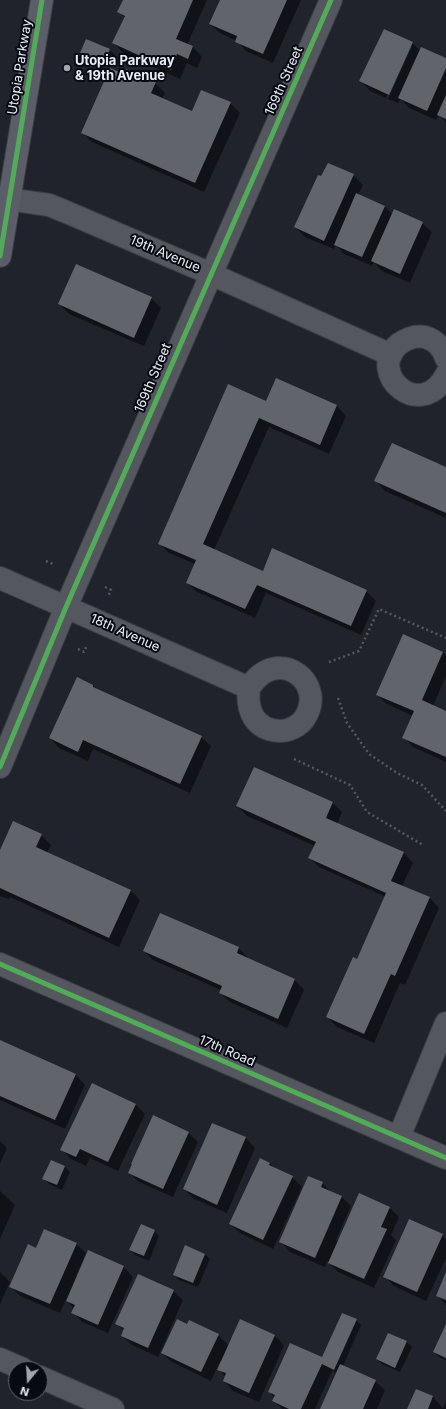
<!DOCTYPE html>
<html>
<head>
<meta charset="utf-8">
<style>
  body { margin:0 }
  #map { position:relative; width:446px; height:1409px; overflow:hidden; background:#20232b; font-family:Inter,sans-serif }
  canvas { display:block }
  .north { position:absolute; left:8px; top:1361px; width:40px; height:40px; box-sizing:border-box; background:#080a11; border:1px solid #62656d; border-radius:50%; rotate:198deg; font-size:11px; font-weight:700; line-height:16px; text-align:center; color:#eaedf8 }
  .north::after { content:''; display:block; margin:auto; width:14px; height:18px; background:#a3a6b0; clip-path:polygon(50% 0,100% 100%,50% 72%,0 100%) }
</style>
</head>
<body>
<div id="map">
<canvas width="446" height="1409"></canvas>
<div class="north">N</div>
</div>
<script>
const ctx = document.querySelector('canvas').getContext('2d');
ctx.lineJoin = 'round';
function paint(path, color) { ctx.fillStyle = color; ctx.fill(path, 'evenodd'); }
function trace(path, color, width, dash) { ctx.strokeStyle = color; ctx.lineWidth = width; ctx.lineCap = dash ? 'butt' : 'round'; ctx.setLineDash(dash || []); ctx.stroke(path); }
function write(font, color, halo, rows, align = 'center') {
  ctx.font = font + ' Inter,sans-serif'; ctx.lineWidth = 4; ctx.setLineDash([]); ctx.textBaseline = 'middle'; ctx.strokeStyle = halo; ctx.fillStyle = color; for (const [text, x, y, turn = 0] of rows) {
    ctx.save(); ctx.translate(x, y); ctx.rotate((+turn || 0) * Math.PI / 180); ctx.textAlign = isNaN(turn) ? turn : align; if (halo) ctx.strokeText(text, 0, 0); ctx.fillText(text, 0, 0); ctx.restore();
  }
}
const shadow = new Path2D(`
  M124 0H207L187 45 193 47 202 57 197 68 187 63 180 79 123 53 114 43 125 18 119 12Z
  M221 0H301L273 63 246 51 237 41 220 33 210 24Z
  M412 43 421 51 446 59V122L439 115 436 120 409 108 401 99 398 103 388 99 412 46H410L386 98 370 91 361 81Z
  M110 50 115 55 110 67 87 58 82 53Z
  M127 70 155 83 165 93 162 99 193 112 230 103 240 113 204 192 92 142 82 132Z
  M353 175 363 185 358 195 385 207 393 215 422 223 432 232 410 283 382 271 374 262 372 266 344 254 336 245 334 249 305 237 295 227Z
  M151 298 161 308 144 346 69 314 59 304Z
  M277 380 337 406 346 416 329 454 269 427 214 550 263 572 366 591 376 601 361 635 266 593 255 618 197 592 187 583 195 564 169 553 159 543 267 402Z
  M446 468V518L385 491 376 481Z
  M443 652 446 656V676L433 706 446 712V762L413 747 404 737 413 716 387 704 377 695Z
  M93 686 97 690 201 737 211 746 190 793 93 749 88 761 59 748 50 738Z
  M254 768 333 803 342 812 337 824 404 853 413 863 402 886 430 898 439 908 405 985 400 983 374 1043 337 1027 327 1017 357 960 386 897 319 867 310 858 315 846 247 816 237 806Z
  M41 835 51 845 47 853 131 891 140 900 119 947 10 897 9 899 0 896V852Z
  M239 948 248 958V959L295 980 304 990 287 1028 230 1002 220 993 221 990 153 960 144 951Z
  M0 1041 76 1075 85 1085 65 1129 0 1100Z
  M135 1104 145 1114 118 1171 90 1158 86 1166 71 1159 62 1150Z
  M213 1124 246 1138 255 1148 227 1213 194 1199 184 1189Z
  M189 1133 198 1142 173 1197 139 1182 130 1173Z
  M0 1141 7 1148 0 1164Z
  M260 1159 270 1163 276 1170 292 1177 302 1187 273 1249 240 1233 230 1224Z
  M51 1161 65 1167 70 1172 62 1190 49 1184 44 1179Z
  M322 1183 332 1193 342 1197 351 1206 336 1240 338 1241 390 1208 399 1217 391 1235 396 1240 374 1288 338 1272 327 1261 325 1267 290 1252 281 1242Z
  M0 1191 15 1205 0 1239Z
  M154 1231 159 1236 149 1261 135 1255 130 1250Z
  M442 1235 446 1239V1258L426 1301 394 1286 384 1276Z
  M76 1244 86 1253 76 1276 78 1277 89 1252 124 1267 133 1277 108 1333 82 1322 73 1312 74 1309 66 1300 60 1313 20 1296 11 1286 37 1249Z
  M186 1246 205 1254 210 1259 198 1287 179 1280 174 1275Z
  M0 1272 10 1282 0 1304Z
  M446 1275V1305L437 1295Z
  M173 1291 183 1300 158 1357 132 1345 122 1336 124 1331 117 1324Z
  M356 1320 361 1325 343 1366 375 1381 385 1390 377 1409H322L337 1373 332 1371 315 1409H282L274 1401 275 1398 269 1392 323 1358Z
  M188 1325 218 1335 229 1346 275 1336 284 1345 259 1402 233 1391 224 1381 226 1377 218 1369 222 1362 220 1361 211 1381 172 1362 162 1353Z
  M446 1326V1360L439 1357 434 1352Z
  M389 1334 407 1342 412 1347 400 1372 382 1364 377 1359Z
  M416 1390 433 1397 443 1408 446 1401V1409H408Z`);
const building = new Path2D(`
  M123 0H193L176 39 193 46 188 59 177 54 171 70 112 43 125 16 117 12Z
  M220 0H287L263 54 235 42 237 36 209 24Z
  M384 29 413 42 389 95 359 81Z
  M86 39 110 49 105 63 80 53Z
  M421 47 446 58V68L427 111 398 98Z
  M110 68 124 74 126 69 156 82 151 93 192 111 201 90 231 102 195 183 81 133Z
  M446 95V119L437 115Z
  M328 163 354 174 324 241 294 227 318 175 321 176Z
  M356 193 385 206 362 257 334 245Z
  M394 209 423 222 400 274 371 261Z
  M76 264 152 297 134 338 58 304Z
  M276 378 337 405 320 445 259 418 203 544 263 571 272 548 367 590 351 626 257 585 245 609 186 583 196 560 158 544 228 384 266 401Z
  M392 443 446 467V513L374 481Z
  M403 634 443 652 422 700 446 711V757L402 738 414 711 376 695Z
  M77 677 93 685V687L202 736 180 784 83 740 78 752 49 738Z
  M254 767 333 802 326 818 404 852 391 881 430 897 395 976 391 974 364 1034 326 1017 353 957 357 959 386 893 308 858 316 842 236 806Z
  M13 821 42 834 36 847 131 890 109 938 0 888V850Z
  M160 913 239 947 237 953 295 979 278 1019 219 993 222 986 143 951Z
  M0 1040 76 1074 55 1120 0 1096Z
  M92 1083 136 1104 108 1162 80 1149 76 1157 60 1150Z
  M153 1115 189 1132 163 1189 128 1173 132 1164H131Z
  M212 1123 246 1137 217 1205 183 1189Z
  M260 1158 270 1163 269 1165 293 1176 263 1240 229 1224Z
  M51 1160 65 1166 57 1185 42 1179Z
  M308 1176 323 1182 321 1187 342 1196 315 1258 279 1242Z
  M359 1193 390 1207 381 1227 387 1229 364 1279 328 1263Z
  M409 1219 443 1234 417 1292 383 1277Z
  M141 1224 155 1230 144 1256 129 1250Z
  M44 1229 77 1243 50 1304 9 1287 28 1244 36 1248Z
  M185 1245 205 1254 193 1283 173 1275Z
  M88 1250 124 1266 98 1325 71 1313 75 1305 66 1301Z
  M446 1272V1300L436 1296Z
  M138 1274 174 1290 148 1348 121 1336 124 1328 115 1324Z
  M342 1313 357 1319 334 1370 322 1364 301 1409H289L272 1401 275 1395 268 1392 290 1343 322 1357Z
  M177 1319 187 1324 189 1320 219 1334 201 1372 161 1353Z
  M240 1319 275 1335 249 1393 223 1381 226 1373 217 1370Z
  M446 1324V1358L433 1352Z
  M388 1333 407 1341 395 1368 376 1359Z
  M340 1364 376 1380 363 1409H320Z
  M416 1389 433 1396 428 1409H407Z`);
const path = new Path2D(`
  M46 561 53 564
  M105 587 111 590 108 597
  M78 649 84 652 87 645
  M329 662 359 651 379 609 446 638
  M338 698 347 723 369 754 397 773 422 785 446 811
  M294 759 350 785 367 812 423 845`);
const minor = new Path2D(`
  M0 198 49 205 64 211 211 274 391 355
  M446 358C443 348 435 340 425 337 416 335 406 339 399 344 365 373 421 423 446 375
  M0 578 249 688C246 711 255 730 280 731 289 731 299 726 304 719 329 683 277 643 249 688
  M0 767 66 607 331 0
  M0 964 446 1158
  M399 1137 446 1023
  M0 1359 23 1369
  M40 1377 113 1409`);
const major = new Path2D(`
  M0 256 42 0`);
const cycleway = new Path2D(`
  M0 256 42 0
  M0 767 66 607 331 0
  M0 964 446 1158`);
const markers = [
  [67,68,4,"#a3a6b0"]
];
const poiNames = [
  ["Utopia Parkway",75,61],
  ["& 19th Avenue",75,76]
];
const streetNames = [
  ["Utopia Parkway",20,67,-81],
  ["169th Street",284,81,-66],
  ["19th Avenue",165,254,23],
  ["169th Street",153,378,-67],
  ["18th Avenue",125,633,24],
  ["17th Road",227,1051,23]
];
paint(shadow, '#0007');
paint(building, '#61646b');
trace(minor, '#3b3e44', 24);
trace(major, '#3b3e44', 24);
trace(path, '#56585d', 2.5, [2, 3]);
trace(minor, '#54575e', 22);
trace(major, '#5b5e68', 22);
trace(cycleway, '#51ab58', 5);
for (const [x, y, r, color] of markers) { const dot = new Path2D(); dot.arc(x, y, r, 0, 2 * Math.PI); ctx.fillStyle = color; ctx.fill(dot); trace(dot, '#080a11', 1.5); }
write('bold 13px', '#eaedf8', '#080a11', poiNames, 'left');
write('13px', '#eaedf8', '#080a11', streetNames);
</script>
</body>
</html>
